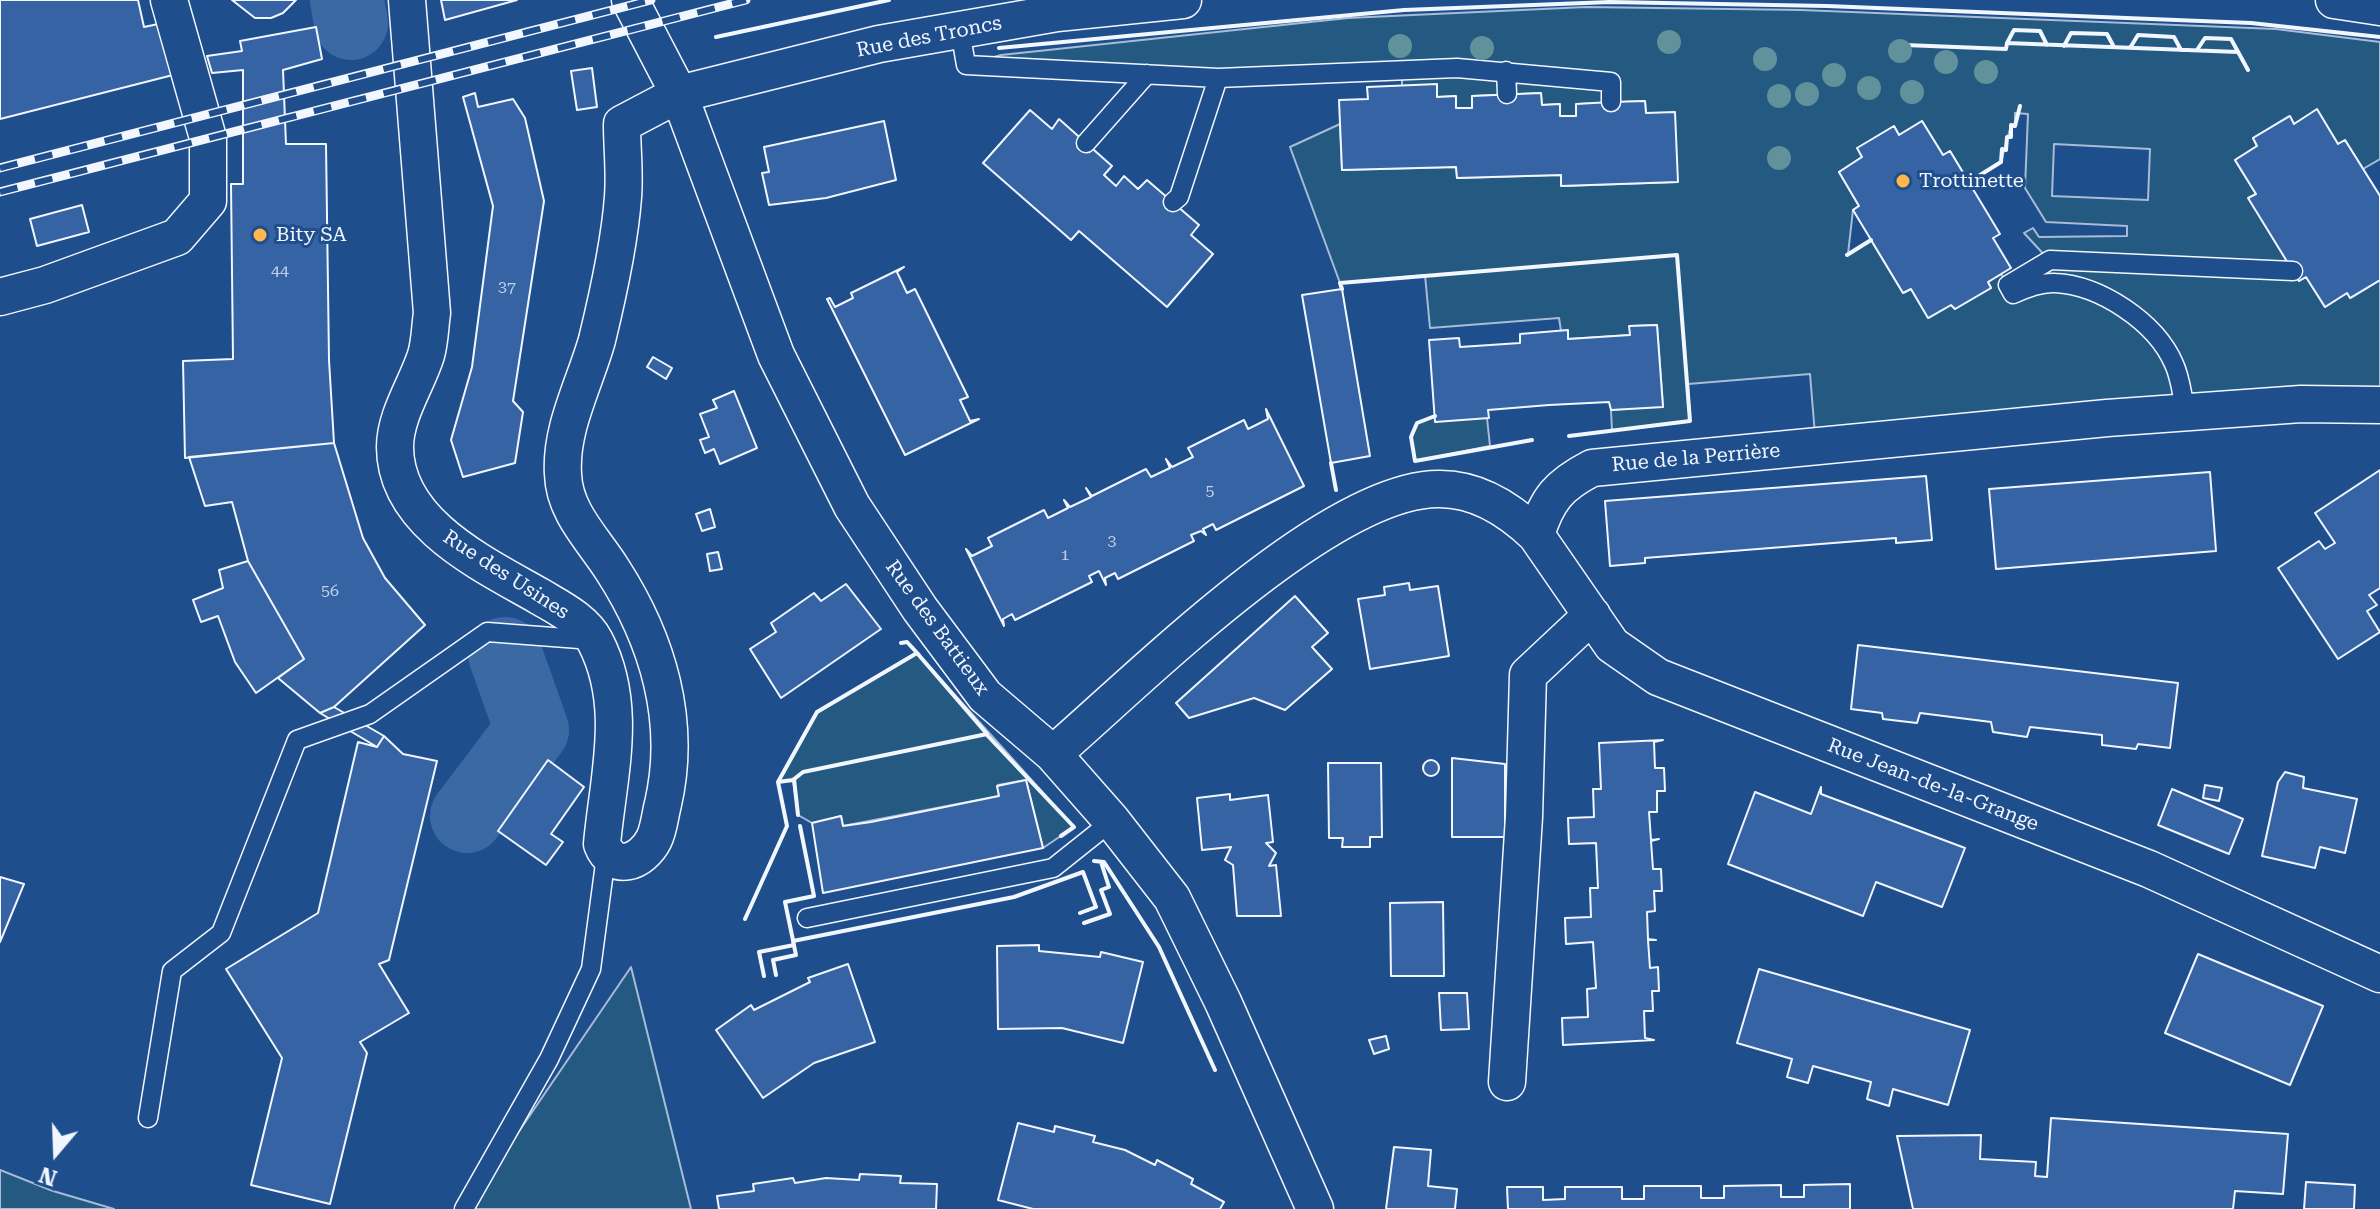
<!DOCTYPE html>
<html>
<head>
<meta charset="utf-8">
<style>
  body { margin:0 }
  #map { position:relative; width:2380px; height:1209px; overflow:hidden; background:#1f4e8c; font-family:"Roboto Serif",serif }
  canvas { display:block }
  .north { position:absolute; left:16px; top:1113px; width:80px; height:80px; -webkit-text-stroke:6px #1f4e8c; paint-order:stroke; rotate:199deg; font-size:22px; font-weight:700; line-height:32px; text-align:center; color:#f2f6ff }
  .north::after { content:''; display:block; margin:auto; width:28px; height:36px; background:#f2f6ff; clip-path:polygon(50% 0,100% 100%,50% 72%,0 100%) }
</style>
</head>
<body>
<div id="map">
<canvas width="2380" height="1209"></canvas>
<div class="north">N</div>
</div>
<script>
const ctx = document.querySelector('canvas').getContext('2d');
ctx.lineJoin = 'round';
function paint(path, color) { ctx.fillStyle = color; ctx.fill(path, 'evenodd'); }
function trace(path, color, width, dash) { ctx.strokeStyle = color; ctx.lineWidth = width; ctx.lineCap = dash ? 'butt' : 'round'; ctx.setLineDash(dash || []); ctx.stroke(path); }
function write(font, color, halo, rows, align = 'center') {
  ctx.font = font + ' "Roboto Serif",serif'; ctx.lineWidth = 6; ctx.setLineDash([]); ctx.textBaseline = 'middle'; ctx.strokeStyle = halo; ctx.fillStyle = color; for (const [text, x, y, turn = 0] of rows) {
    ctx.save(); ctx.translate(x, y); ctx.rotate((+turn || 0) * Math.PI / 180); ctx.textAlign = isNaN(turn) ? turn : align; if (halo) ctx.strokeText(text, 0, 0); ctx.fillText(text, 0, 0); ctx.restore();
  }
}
const green = new Path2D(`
  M1586 7 1801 10 2276 29 2380 42V159L2363 169 2345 140 2338 144 2317 110 2294 124 2289 116 2253 138 2257 146 2235 160 2256 194 2249 198 2299 281 2306 277 2325 307 2347 293 2351 298 2380 280V405L1816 447 1810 374 1688 384 1690 421 1612 431 1611 410 1663 406 1657 325 1630 326V335L1568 339 1567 331H1561L1559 318 1430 328 1425 275 1340 283 1290 147 1340 124 1342 170 1456 167 1457 178 1561 175 1562 186 1677 182 1646 113 1645 101 1577 104 1576 116H1560L1559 104 1542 105 1541 93 1472 96V108H1456L1455 96 1437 97V85L1402 86V71L1218 78 966 65 1001 55 1348 18ZM2015 113 2028 114 2025 188 2046 222 2127 226V236L2039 237 2033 228 2024 233 2049 260 2008 284 2001 274 1988 282 1991 288 1955 309 1951 305 1929 318 1911 289 1903 293 1871 240 1848 254 1853 210 1859 206 1839 172 1862 157 1858 148 1894 126 1899 135 1922 121 1943 155 1950 151 1969 182 2001 162 2011 125 2015 126ZM2054 144 2150 149 2148 200 2052 196Z
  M1435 416 1487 418 1490 446 1415 461 1411 437 1417 423Z
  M917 653 1074 827 1043 848 1026 780 998 785 999 796 843 826 841 816 812 823 798 815 793 780 778 782 817 712Z
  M631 967 691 1209H466Z
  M0 1170 53 1191 114 1209H0Z`);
const river = new Path2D(`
  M347 0 351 23
  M467 816 532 730 505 654`);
const building = new Path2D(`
  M0 0H138L144 27 163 23 173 75 0 119Z
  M232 0H296L283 13 271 18H255Z
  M441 0H517L445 20Z
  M316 27 322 59 283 70 286 144H326L329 360 334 443 185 458 183 361 233 359 231 184H243V70L212 73 207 56 242 51 240 41Z
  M592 68 597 107 577 110 571 71Z
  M1437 84V97L1456 96V108H1472V96L1541 93 1542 105 1560 104V116H1576V104L1611 102 1645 101 1646 113 1675 112 1678 182 1561 186V175L1457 178 1456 167 1342 170 1339 100 1368 99 1367 87Z
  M475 93 478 107 513 99 525 118 544 201 513 401 523 412 515 463 463 477 451 440 472 367 493 206 463 97Z
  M2317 109 2338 144 2345 140 2380 196V280L2350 298 2347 293 2325 307 2306 277 2299 281 2248 198 2256 194 2235 160 2257 146 2253 138 2290 116 2294 124Z
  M1030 110 1052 129 1059 119 1112 166 1104 175 1116 186 1124 176 1138 189 1147 180 1199 225 1191 235 1213 254 1167 307 1079 231 1071 240 983 163Z
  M884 121 896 180 826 198 769 205 762 173 769 172 764 147Z
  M1922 121 1943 155 1950 151 2000 234 1993 238 2011 268 1988 282 1991 288 1955 309 1951 305 1928 318 1911 289 1903 293 1853 210 1859 206 1839 172 1862 157 1857 148 1894 126 1899 135Z
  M82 205 89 232 37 246 30 219Z
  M904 267 897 272 907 293 915 289 968 397 960 400 970 421 979 419 905 455 827 299 830 298 835 307 853 298 851 293Z
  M1342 289 1370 456 1331 463 1302 295Z
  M1657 325 1663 407 1611 410 1609 402 1549 405 1488 410 1489 418 1435 422 1429 340 1459 338 1460 347 1520 343V334L1568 330V339L1630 335 1629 326Z
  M653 357 672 368 666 379 647 367Z
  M734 391 757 448 720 464 714 449 705 453 700 440 709 437 700 414 717 408 713 400Z
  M1266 409 1304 486 1216 530 1213 524 1203 529 1206 535 1201 531 1191 535 1194 541 1118 579 1115 573 1105 578 1106 585 1099 571 1089 576 1092 582 1015 620 1012 614 1003 619 1004 626 966 549 972 556 992 546 988 538 1044 510 1048 518 1068 508 1064 500 1070 507 1091 497 1086 488 1092 496 1146 469 1151 477 1170 468 1166 459 1172 467 1193 457 1188 448 1244 420 1248 429 1268 419Z
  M334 443 363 538 385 578 425 625 334 707 320 713 278 678 304 659 248 561 232 502 205 506 189 457Z
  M2380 470V588L2369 595 2377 605 2367 611 2380 632 2338 659 2278 568 2319 541 2325 549 2335 543 2315 513Z
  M2210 472 2216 551 1996 569 1989 489Z
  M1926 476 1932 540 1896 543V538L1645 558V563L1610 566 1605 501Z
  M710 509 715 527 702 531 696 514Z
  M718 552 722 569 710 571 707 554Z
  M248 561 304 659 256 693 235 662 218 616 201 622 193 600 223 588 219 570Z
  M1409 583 1410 590 1438 586 1449 656 1370 669 1358 599 1385 595 1384 587Z
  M846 584 881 629 781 698 750 649 776 632 771 623 814 593 821 601Z
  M1295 596 1328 633 1312 647 1332 669 1285 710 1254 698 1189 718 1176 703Z
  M1858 645 2178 683 2170 748 2138 744 2136 749 2102 745V735L2030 727 2027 737 1993 732 1991 722 1920 713 1917 723 1883 719 1882 713 1851 709Z
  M334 707 384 736 377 747 320 713Z
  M384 736 403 754 437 761 389 960 379 964 409 1013 360 1042 367 1053 330 1204 251 1185 282 1058 226 969 318 913 358 742 377 747Z
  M1663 740 1654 742 1655 768H1664L1665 791H1657V812H1649L1651 840 1659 839 1651 841 1653 869H1661L1662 891H1654L1655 911 1647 912 1648 939 1656 940H1648L1650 968 1658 967 1659 991H1652L1653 1011H1644L1645 1038 1654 1040 1563 1045 1562 1018 1588 1017 1587 989 1596 988 1593 942 1566 944 1565 918 1591 917 1590 888H1598L1596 843 1569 844 1568 818 1594 817 1593 789H1601L1599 743Z
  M1452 758 1505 764V837H1452Z
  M548 760 584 787 551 834 563 842 546 865 498 831Z
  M1423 768a8 8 0 1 1 16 0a8 8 0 1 1-16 0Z
  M1328 763H1381L1382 837H1370V847H1342L1343 838H1329Z
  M2285 772 2304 777 2303 788 2357 799 2345 853 2320 847 2315 868 2262 856 2278 782Z
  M1026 780 1043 848 823 893 812 823 841 816 843 826 871 822 999 796 997 786Z
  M2205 785 2222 788 2219 801 2203 798Z
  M1821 787V794L1965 848 1942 907 1876 882 1863 916 1728 864 1755 792 1811 814Z
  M2172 789 2243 819 2229 854 2158 825Z
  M1230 794V800L1268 795 1273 842 1266 843 1276 853 1269 866 1276 865 1281 916H1237L1233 865 1225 860 1231 847 1202 850 1197 798Z
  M0 877 24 884 0 942Z
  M1443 902 1444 976H1391L1390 903Z
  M1039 945V951L1100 957 1101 952 1143 962 1123 1043 1062 1028 998 1029 997 946Z
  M2198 954 2323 1006 2290 1085 2165 1033Z
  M848 964 875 1042 814 1063 763 1098 716 1030 751 1005 754 1010 810 982 808 978Z
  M1759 969 1970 1030 1948 1105 1893 1089 1889 1106 1867 1099 1871 1082 1813 1066 1808 1083 1787 1077 1792 1059 1737 1043Z
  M1439 993H1467L1469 1029 1441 1030Z
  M1386 1036 1389 1049 1374 1054 1369 1040Z
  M2051 1118 2288 1134 2283 1194 2235 1191 2233 1209H1913L1897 1136 1981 1135 1980 1159 2036 1162 2035 1176 2047 1177Z
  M1018 1123 1054 1132 1055 1126 1095 1136 1093 1142 1125 1150 1155 1165 1157 1160 1193 1179 1191 1184 1224 1202 1220 1209H1033L998 1200Z
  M1394 1147 1431 1150 1428 1186 1457 1189 1455 1209H1386Z
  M860 1174 901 1176 900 1183 937 1184 936 1209H719L717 1196 754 1191 753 1184 793 1178 795 1183 826 1178 859 1180Z
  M2306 1182 2355 1185 2354 1209H2304Z
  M1850 1184V1209H1508L1507 1187H1543V1200L1565 1199V1187H1622V1199H1644V1186H1701V1198H1724V1186L1781 1185V1197H1804V1185Z`);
const lane = new Path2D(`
  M960 30 966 65 1218 78 1457 68 1611 82V102
  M1506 71 1507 94
  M1086 143 1147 74
  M1173 202 1179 197 1218 78
  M2186 412C2182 397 2181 379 2174 364 2156 322 2100 285 2055 283 2041 282 2026 288 2013 294L2008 285 2050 260 2293 271
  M807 918 1053 868 1112 821
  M148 1118 172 971 221 933 297 740 370 714 487 632 592 640
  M464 1209 549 1059 591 969 606 856`);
const street = new Path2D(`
  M407 0 432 313C430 326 430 342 426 355 417 384 395 415 395 447 395 523 483 564 539 596 559 608 584 620 595 641 629 706 608 777 602 844 613 873 642 863 654 839 659 829 660 815 663 804 682 721 658 640 612 569 593 539 564 512 563 474 560 428 585 383 597 340 607 299 620 238 623 197 625 173 622 148 622 124L679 94 879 44 1057 13 1183 0
  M630 0 679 94 776 355 852 506 920 609 985 696 1053 754 1112 821 1172 898 1223 1002 1315 1209
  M2334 0 2380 7
  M0 297 45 285 177 237 208 201V138L169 0
  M1536 535 1612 645 1658 677 2149 869 2380 974
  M1053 754C1137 682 1330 487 1440 489 1478 489 1510 510 1536 535 1547 499 1559 485 1592 468L2107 418 2301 404 2380 405
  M1507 1082 1524 817 1528 675 1592 615`);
const rail = new Path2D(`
  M0 168 651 0
  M0 192 746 0`);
const wall = new Path2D(`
  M716 37 889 0
  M2007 43 2014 30 2040 31 2047 45
  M1905 45 2006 49 2007 43 2238 52
  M2064 46 2071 33 2107 34 2114 47
  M999 48 1404 10 1610 2 1827 6 2251 23 2380 37
  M2130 48 2138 35 2174 37 2181 50
  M2197 50 2205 38 2231 39 2248 70
  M1969 182 2001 162 2002 149 2006 150 2007 137H2011V125L2015 126 2020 106
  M1847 255 1871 240
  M1342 289 1340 283 1677 255 1690 421 1569 436
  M1435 416 1417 423 1411 437 1415 461 1532 440
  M1331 463 1336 490
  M901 643 907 642 919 655
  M917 653 987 734 803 772 793 780 778 782 817 712Z
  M986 734 1074 827 1061 836
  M794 779 798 815
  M1094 861 1104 862 1159 947 1215 1070
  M745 919 787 826 778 782
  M1084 923 1110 914 1101 890 1109 887 1101 862
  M776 975 773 960 796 955 793 941 1014 897 1083 872 1096 907 1080 913
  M764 976 759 952 794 945 785 902 814 896 800 826`);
const trees = [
  [1669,42],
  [1400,46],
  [1482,48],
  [1900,51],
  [1765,59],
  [1946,62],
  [1986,72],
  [1834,75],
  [1869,88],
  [1912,92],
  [1807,94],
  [1779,96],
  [1779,158]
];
const markers = [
  [1903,181,8,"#ffb74d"],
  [260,235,8,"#ffb74d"]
];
const numberNames = [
  ["44",280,271],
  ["37",507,287],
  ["5",1210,491],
  ["3",1112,541],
  ["1",1065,555],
  ["56",330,591]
];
const streetNames = [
  ["Rue des Troncs",929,37,-11],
  ["Rue de la Perrière",1696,458,-5],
  ["Rue des Usines",506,575,33],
  ["Rue des Battieux",937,628,54],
  ["Rue Jean-de-la-Grange",1933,785,21]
];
const poiNames = [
  ["Trottinette",1919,181],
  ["Bity SA",276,235]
];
paint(green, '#245a82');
trace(green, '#a8bbd7', 2);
trace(river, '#3b69a3', 74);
paint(building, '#3563a3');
trace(building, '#f2f6ff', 2);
trace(lane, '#f2f6ff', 21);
trace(street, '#f2f6ff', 39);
trace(lane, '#1f4e8c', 18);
trace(street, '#1f4e8c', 36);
trace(rail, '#f2f6ff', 9);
trace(rail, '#1f4e8c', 6, [18]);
trace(wall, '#f2f6ff', 4);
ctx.fillStyle = '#61919a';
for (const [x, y] of trees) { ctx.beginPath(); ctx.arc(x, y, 12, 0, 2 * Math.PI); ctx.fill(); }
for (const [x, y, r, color] of markers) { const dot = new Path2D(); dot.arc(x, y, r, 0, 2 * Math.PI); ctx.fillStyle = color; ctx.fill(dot); trace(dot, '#1f4e8c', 3); }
write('16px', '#c3d1e8', null, numberNames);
write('20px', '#f2f6ff', '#1f4e8c', streetNames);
write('20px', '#f2f6ff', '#1f4e8c', poiNames, 'left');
</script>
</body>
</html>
